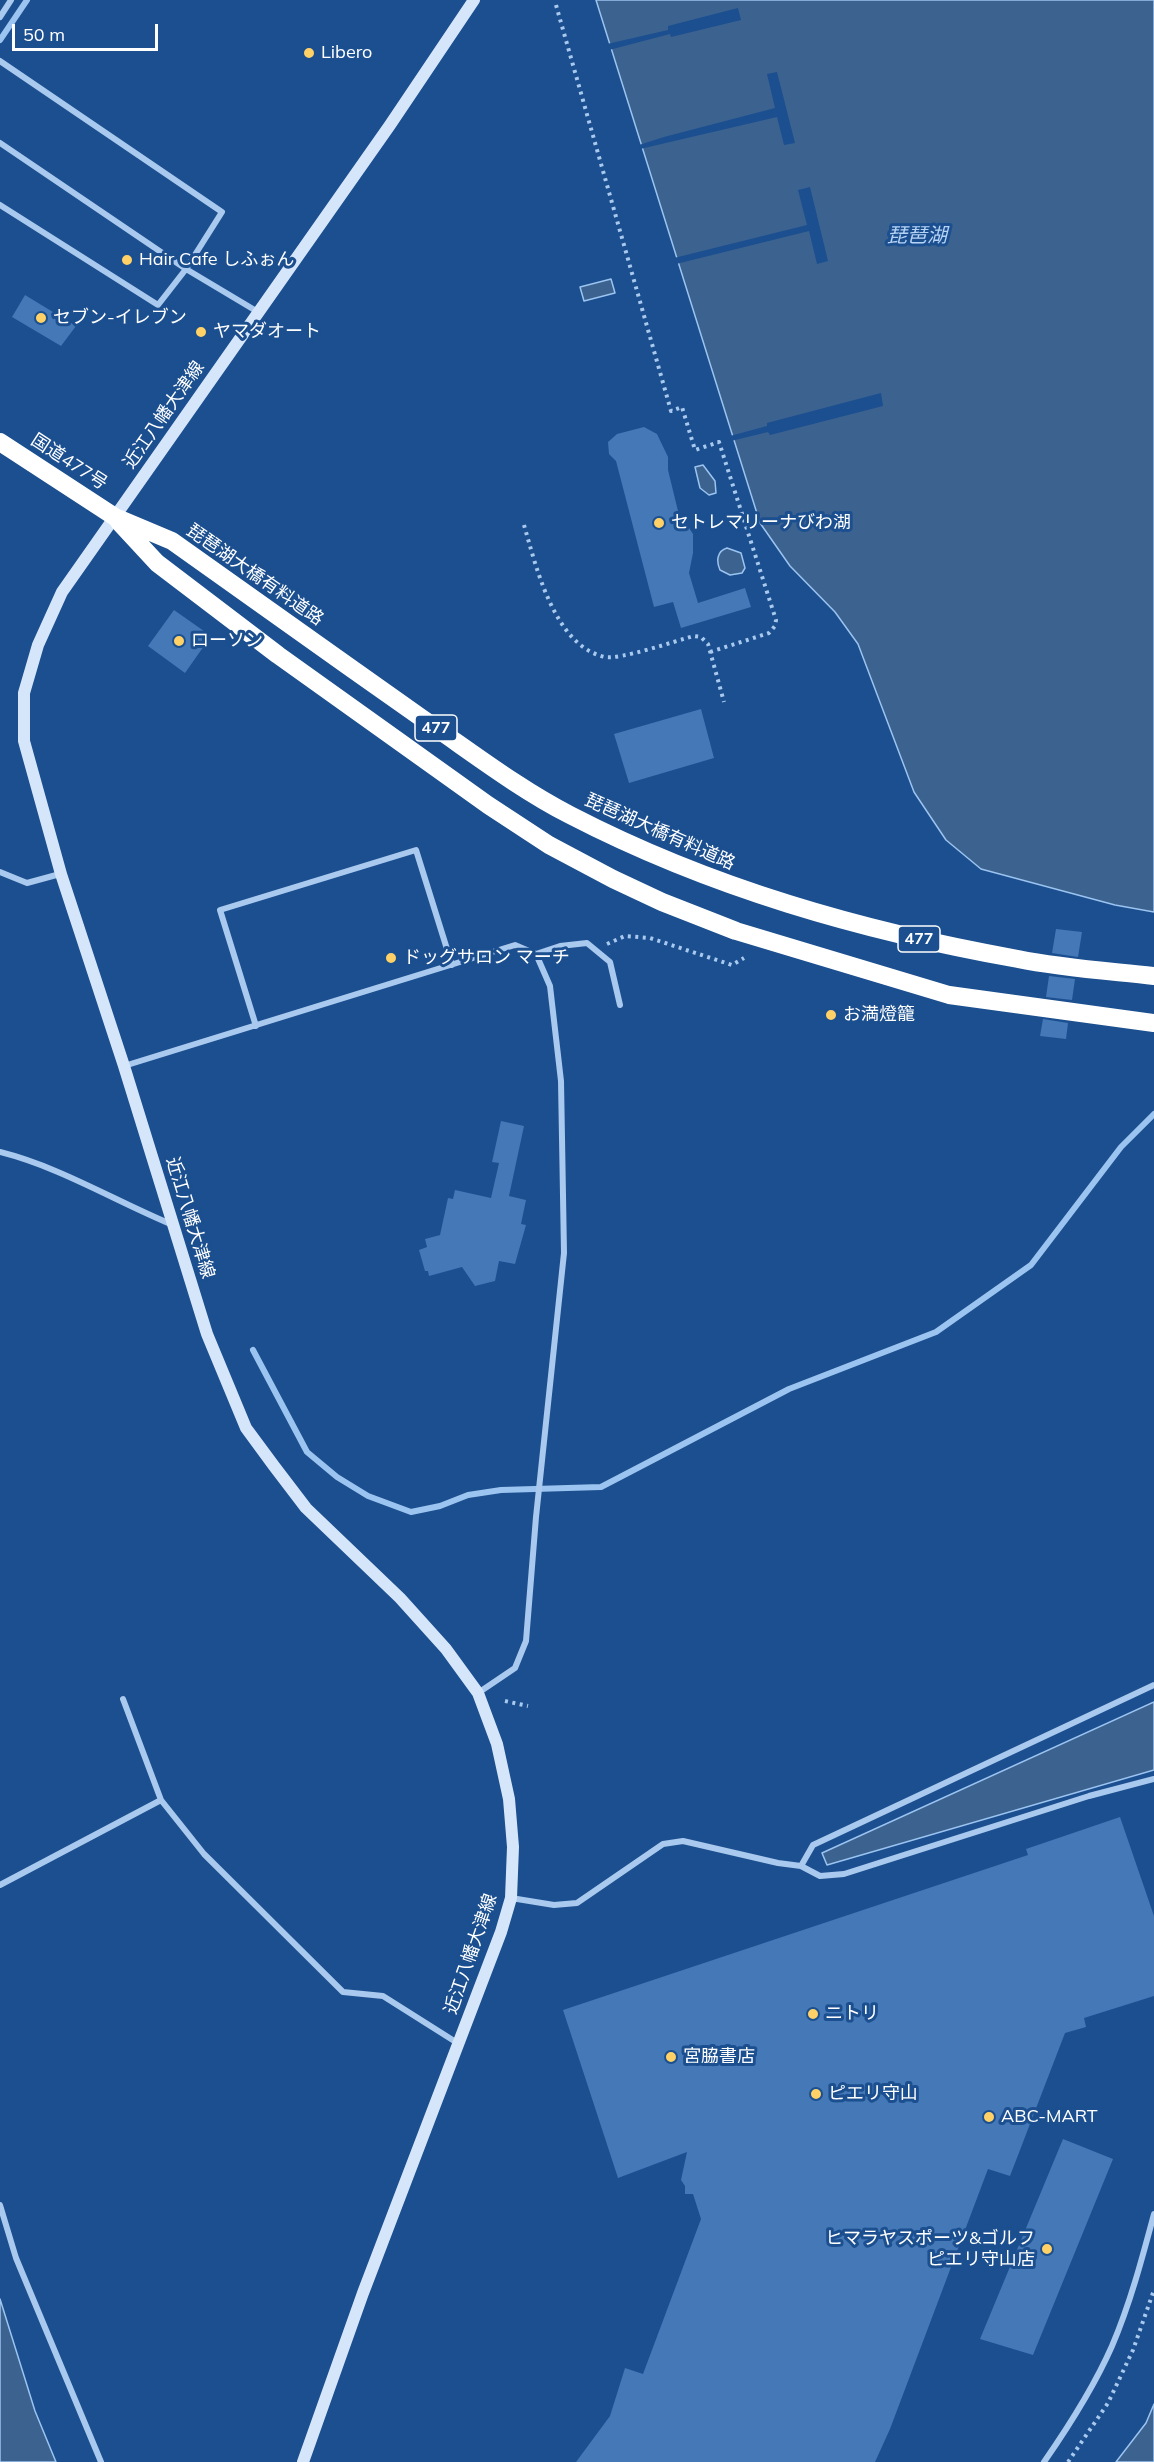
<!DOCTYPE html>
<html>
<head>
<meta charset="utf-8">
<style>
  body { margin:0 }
  #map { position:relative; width:1154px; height:2462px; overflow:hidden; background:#1b4f8f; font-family:Mulish,sans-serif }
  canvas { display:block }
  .scale { position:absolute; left:12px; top:24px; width:146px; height:27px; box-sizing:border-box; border:3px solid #fff; border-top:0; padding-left:8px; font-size:18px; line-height:21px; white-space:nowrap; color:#fff; -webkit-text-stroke:4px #1b4f8f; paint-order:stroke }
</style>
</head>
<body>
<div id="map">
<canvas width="1154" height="2462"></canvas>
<div class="scale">50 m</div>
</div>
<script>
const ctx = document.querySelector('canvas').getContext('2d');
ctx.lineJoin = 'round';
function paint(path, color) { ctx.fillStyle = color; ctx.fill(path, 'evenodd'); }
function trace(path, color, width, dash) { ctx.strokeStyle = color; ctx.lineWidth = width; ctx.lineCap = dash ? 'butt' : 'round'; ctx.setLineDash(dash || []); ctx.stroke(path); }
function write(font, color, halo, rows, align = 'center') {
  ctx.font = font + ' Mulish,"Noto Sans JP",sans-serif'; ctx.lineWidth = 6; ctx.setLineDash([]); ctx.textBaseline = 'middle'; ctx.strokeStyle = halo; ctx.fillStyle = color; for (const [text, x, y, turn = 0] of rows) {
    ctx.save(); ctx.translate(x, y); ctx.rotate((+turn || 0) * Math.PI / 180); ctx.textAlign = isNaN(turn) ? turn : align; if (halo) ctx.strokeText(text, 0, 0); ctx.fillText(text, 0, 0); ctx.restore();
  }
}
const water = new Path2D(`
  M596 0H1154V912L1115 905 981 869 946 840 914 792 858 644 835 612 790 566 760 523Z
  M611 279 615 293 584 301 580 287Z
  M703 465 715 481 716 493 709 495 700 488 695 467Z
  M727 548 741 553 745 568 742 573 730 575 720 570C716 561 717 551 727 548Z
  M1154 1702V1770L827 1865 822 1853Z
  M0 2299 35 2411 56 2462H0Z
  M1154 2404V2462H1116L1146 2423Z`);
const pier = new Path2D(`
  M738 8 741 20 671 37 670 34 609 50 607 44 668 30V26Z
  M777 72 795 143 784 145 777 117 640 149 639 145 664 137 775 108 767 74Z
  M810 187 828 261 817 264 809 231 676 264 674 258 807 225 798 190Z
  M881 393 883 406 770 435 768 432 731 441 730 436 767 426V423Z`);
const stream = new Path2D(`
  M0 40 27 0
  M253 1350 307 1452 337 1477 368 1496 411 1512 440 1506 468 1495 501 1490 601 1487 789 1389 936 1332 1031 1265 1121 1147 1154 1114`);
const building = new Path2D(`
  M25 295 76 326 61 346 12 317Z
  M644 427 657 434 668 457V470L678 511 693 534V553L689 573 698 603 745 588 751 607 681 628 673 602 654 607 616 461 609 454 608 442 617 434Z
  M174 610 211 636 185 673 148 646Z
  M701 709 714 758 629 783 614 734Z
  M1056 929 1082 932 1078 957 1052 953Z
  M1049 976 1075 979 1072 1000 1046 997Z
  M1043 1019 1068 1023 1066 1039 1040 1036Z
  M501 1121 524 1126 509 1196 526 1200 521 1224 526 1225 515 1264 499 1261 495 1281 475 1286 462 1267 429 1276 428 1271H425L419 1250 427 1247 425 1239 440 1235 448 1198 453 1199 455 1190 491 1198 499 1163 492 1162Z
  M1120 1817 1154 1916V1996L1084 2018 1086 2027 1065 2033 1010 2176 988 2169 890 2429 875 2462H576L610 2416 625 2368 643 2374 701 2219 693 2194H685V2186L681 2180 687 2152 618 2178 563 2010 1028 1855 1026 1849Z
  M1063 2139 1113 2159 1033 2355 980 2339Z`);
const path = new Path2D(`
  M556 5 671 411 682 407 695 450 719 442 776 620 775 626 769 633 710 652
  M524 525C536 566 554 646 605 657 620 660 675 641 694 636L701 637 708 644 724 702
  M607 944 625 936 650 938 732 965 744 958
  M505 1701 528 1706
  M1068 2462 1108 2403 1133 2350 1154 2290`);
const street = new Path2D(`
  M0 17 11 0
  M0 61 222 212 186 269 158 305 0 205
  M0 143 186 269 258 312
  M0 872 27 883 60 874
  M536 954 560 946 587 943 610 962 620 1005
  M256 1026 220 910 416 850 452 965
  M124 1066 515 945 536 954 550 986 561 1081 564 1253 536 1517 526 1641 515 1668 478 1693
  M0 1152C60 1167 115 1201 173 1225
  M123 1699 161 1800 204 1854 343 1992 383 1996 459 2044
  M801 1866 813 1845 1154 1685
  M0 1885 161 1800
  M511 1898 554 1905 577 1903 663 1844 683 1841 778 1863 801 1866 820 1876 844 1874 1089 1796 1154 1779
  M0 2205 16 2258 101 2462
  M1044 2462C1069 2426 1094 2387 1112 2346 1130 2304 1142 2259 1154 2214`);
const secondary = new Path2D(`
  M303 2462 363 2293 501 1932 511 1898 513 1847 509 1799 497 1744 478 1693 446 1649 400 1598 306 1508 274 1466 246 1428 207 1334 124 1066 61 874 24 741V693L38 645 62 592 390 125 474 0`);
const highway = new Path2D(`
  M0 442 115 517 172 541C255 600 339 660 423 719 470 751 519 789 570 815 711 888 862 931 1018 959 1062 968 1109 971 1154 976
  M119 522 157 563 278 655 488 805 549 845 613 879 662 902 736 931 949 995 1154 1023`);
const markers = [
  [309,53,6,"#ffd166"],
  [127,260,6,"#ffd166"],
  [41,318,6,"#ffd166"],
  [201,332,6,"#ffd166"],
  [659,523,6,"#ffd166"],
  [179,641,6,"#ffd166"],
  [391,958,6,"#ffd166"],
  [831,1015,6,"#ffd166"],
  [813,2014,6,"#ffd166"],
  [671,2057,6,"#ffd166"],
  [816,2094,6,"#ffd166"],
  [989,2117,6,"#ffd166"],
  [1047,2249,6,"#ffd166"]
];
const shields = [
  [436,728,42],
  [919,939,42]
];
const shieldNames = [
  ["477",436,728],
  ["477",919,939]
];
const poiNames = [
  ["Libero",321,53],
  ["Hair Cafe しふぉん",139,260],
  ["セブン-イレブン",53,318],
  ["ヤマダオート",213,332],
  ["セトレマリーナびわ湖",671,523],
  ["ローソン",191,641],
  ["ドッグサロン マーチ",403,958],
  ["お満燈籠",843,1015],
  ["ニトリ",825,2014],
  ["宮脇書店",683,2057],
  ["ピエリ守山",828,2094],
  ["ABC-MART",1001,2117],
  ["ヒマラヤスポーツ&ゴルフ",1035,2239,"right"],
  ["ピエリ守山店",1035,2260,"right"]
];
const streetNames = [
  ["近江八幡大津線",164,415,-55],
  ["国道477号",69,462,33],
  ["琵琶湖大橋有料道路",255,575,35],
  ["琵琶湖大橋有料道路",660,832,24],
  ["近江八幡大津線",190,1218,73],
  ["近江八幡大津線",471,1954,-71]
];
const waterNames = [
  ["琵琶湖",917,236]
];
paint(water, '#3c6290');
trace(water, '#9cc4f0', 1.5);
paint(pier, '#1b4f8f');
trace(stream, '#9cc4f0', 6);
paint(building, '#4478b7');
trace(path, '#a9c9ee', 4, [3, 4.5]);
trace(street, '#a9c9ee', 6);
trace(secondary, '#d6e6fa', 12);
trace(highway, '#fff', 18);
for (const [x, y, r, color] of markers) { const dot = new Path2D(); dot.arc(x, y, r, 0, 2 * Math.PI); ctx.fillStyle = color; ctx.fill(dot); trace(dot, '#1b4f8f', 2); }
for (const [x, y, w] of shields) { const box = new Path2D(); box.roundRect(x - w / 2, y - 13, w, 26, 4.5); ctx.fillStyle = '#1b4f8f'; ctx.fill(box); trace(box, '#fff', 1.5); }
write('bold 16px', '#fff', null, shieldNames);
write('18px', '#fff', '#1b4f8f', poiNames, 'left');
write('18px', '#fff', '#1b4f8f', streetNames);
write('italic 20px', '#b5d3f5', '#1b4f8f', waterNames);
</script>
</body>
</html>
